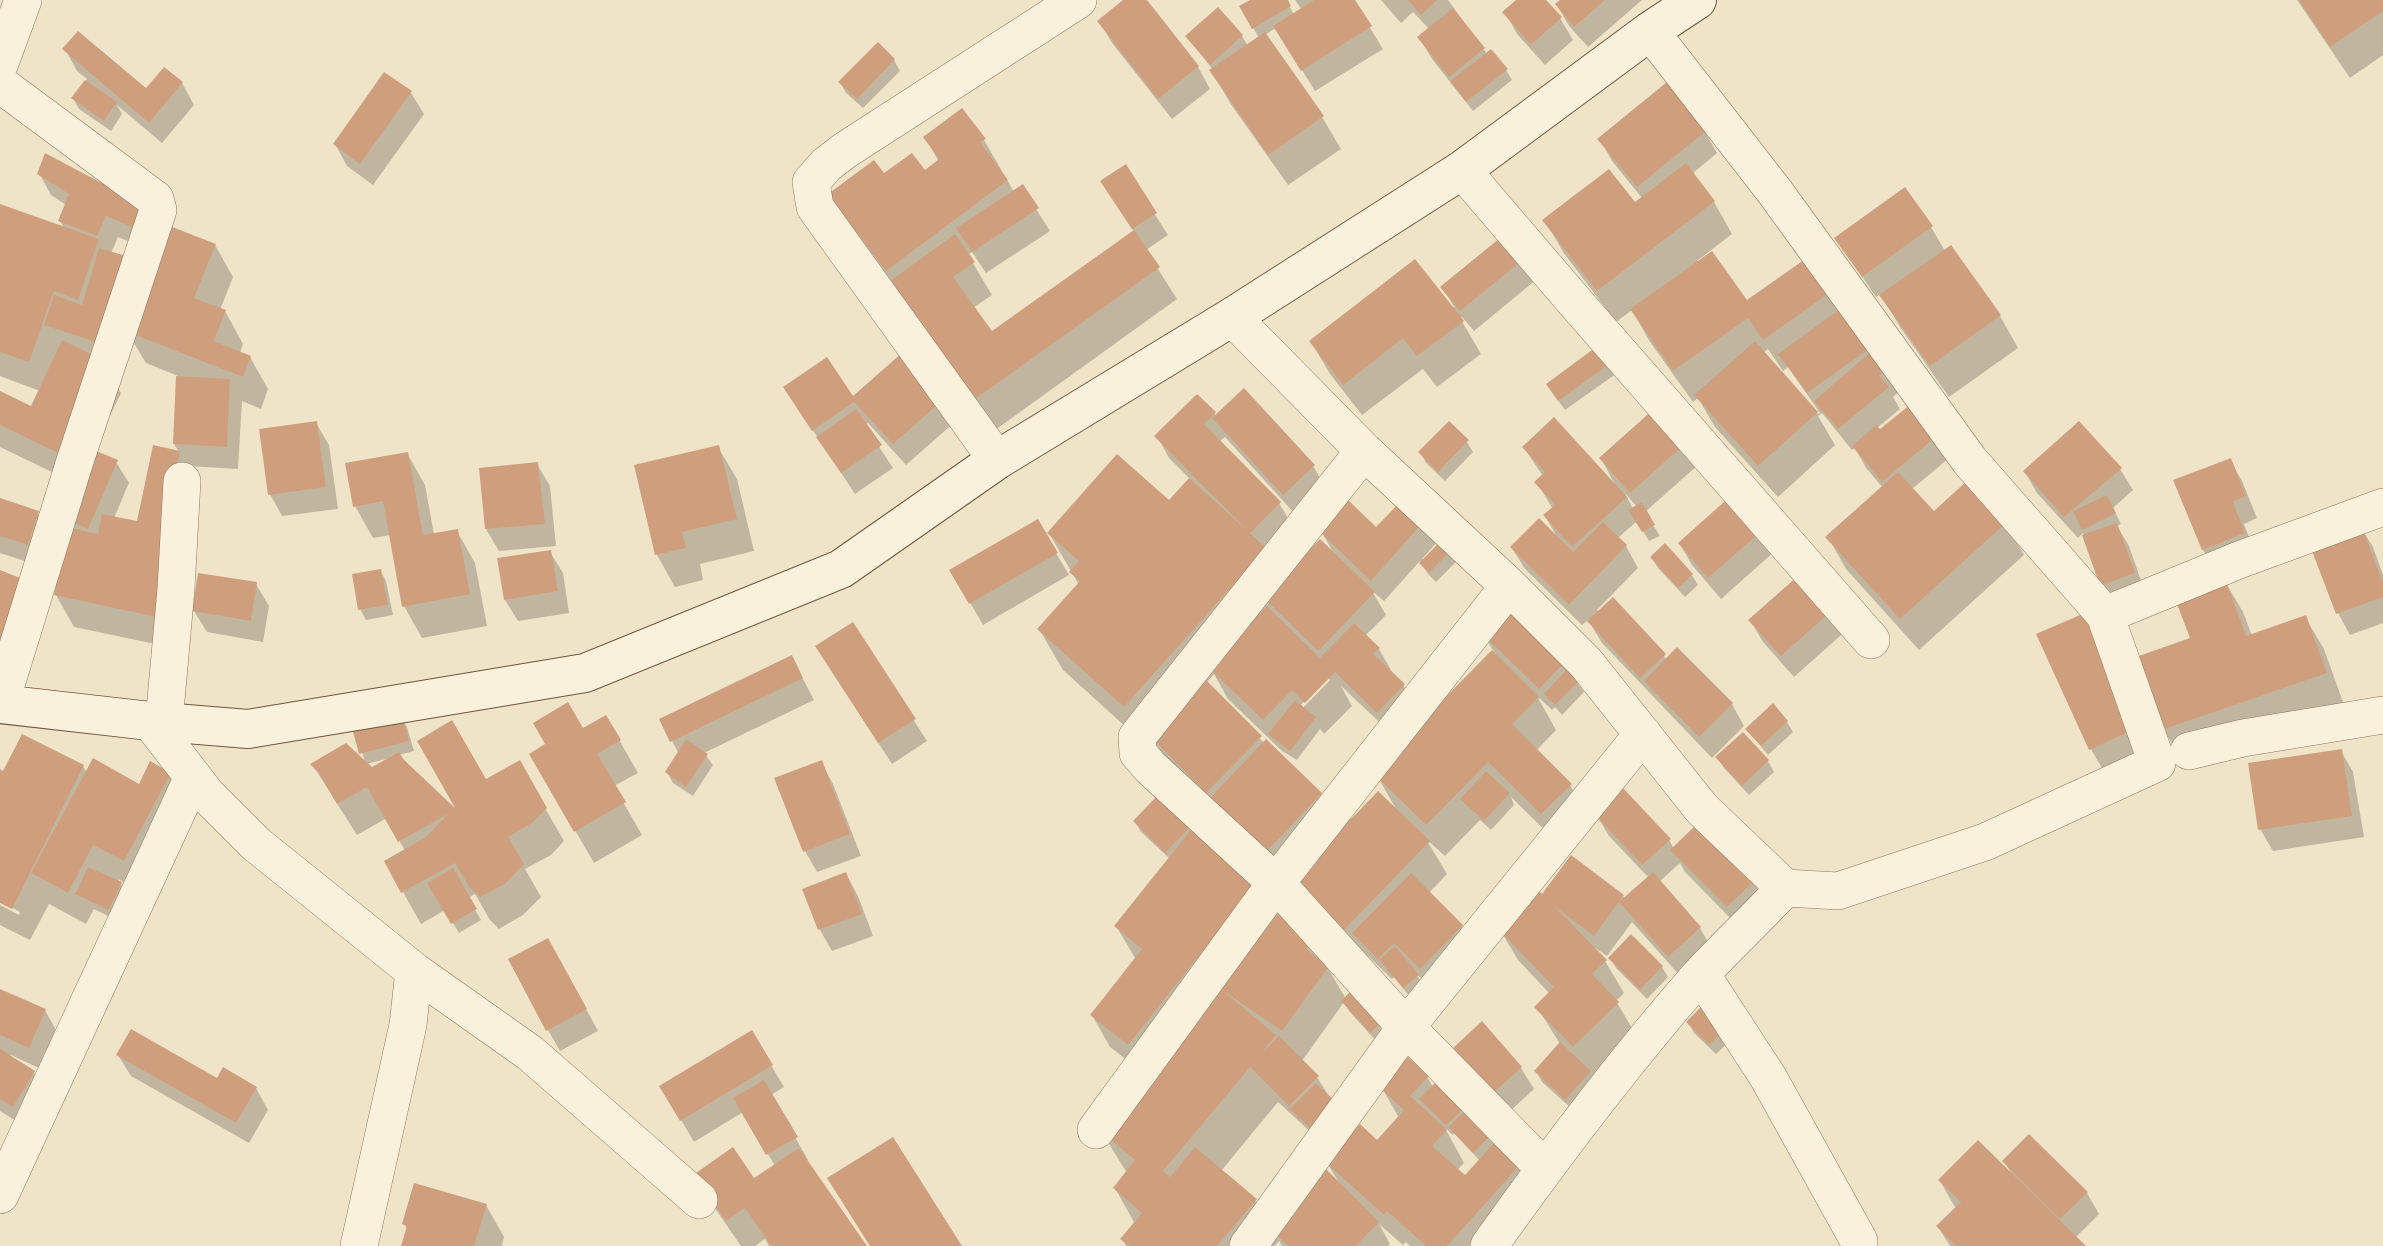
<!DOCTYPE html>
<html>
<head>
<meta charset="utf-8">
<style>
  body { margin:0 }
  canvas { display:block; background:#f0e4c8 }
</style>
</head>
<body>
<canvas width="2383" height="1246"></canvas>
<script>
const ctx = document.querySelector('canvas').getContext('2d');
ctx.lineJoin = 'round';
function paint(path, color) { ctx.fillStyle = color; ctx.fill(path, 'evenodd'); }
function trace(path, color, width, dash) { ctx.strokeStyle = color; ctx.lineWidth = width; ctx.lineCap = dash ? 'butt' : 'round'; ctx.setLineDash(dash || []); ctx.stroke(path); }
const shadow = new Path2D(`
  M1126 0H1144L1198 67 1210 89 1172 119 1112 43 1099 21Z
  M1253 0H1286L1294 15 1302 10 1295 0H1353L1383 49 1315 91 1276 28 1265 35 1322 117 1341 149 1288 185 1230 103 1212 71 1213 70 1187 36 1218 9 1242 36 1248 46 1259 38 1241 7Z
  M1381 0H1448L1487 54 1506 70 1512 80 1473 111 1432 59 1419 37 1429 29 1413 12 1401 23Z
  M1518 0H1544L1560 18 1573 40 1545 65 1517 34 1505 12Z
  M1562 0H1642L1588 47 1569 26 1557 5Z
  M2297 0H2383V55L2350 78Z
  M878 44 894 60 900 71 863 108 846 93 840 82Z
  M65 49 146 90 165 69 182 83 194 105 162 143 117 105 122 114 111 131 79 109 73 98 87 79 77 71Z
  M385 74 411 93 424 114 373 185 347 166 335 144Z
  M1705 132 1717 153 1692 174 1714 202 1732 234 1697 261 1699 263 1747 303 1811 258 1902 389 1893 397 1900 409 1877 428 1880 431 1910 406 1948 459 1912 489 1934 513 2006 523 2024 555 1919 650 1846 569 1828 537 1883 488 1866 468 1855 448 1852 450 1822 413 1818 416 1835 445 1778 497 1715 427 1698 398 1693 402 1650 342 1632 310 1616 322 1563 252 1545 220 1634 204 1642 198 1612 161 1600 139ZM1768 349 1783 371 1788 367 1820 413 1818 414 1763 353Z
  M925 137 984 140 1014 192 1022 187 1050 231 986 273 972 252 968 255 992 295 973 308 992 334 1134 232 1115 203 1125 167 1168 235 1146 250 1177 299 991 433 849 226 831 194 884 176 925 172 939 162Z
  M39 173 146 208 151 251 118 237 111 253 132 260 215 245 233 277 220 310 225 311 243 344 240 353 250 357 268 389 261 409 242 401 238 469 187 466 179 649 74 627 56 595 67 518 81 486 0 447V393L32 408 40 391 0 376V206L64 228 60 221 66 205 51 195ZM129 335 146 363 178 376 174 444 179 452 138 523 114 518 129 483 116 462 93 452 121 393 102 361Z
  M1931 227 1945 251 1951 247 2000 316 2018 348 1949 397 1900 327 1881 294 1876 297 1837 239Z
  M1506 235 1537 279 1474 331 1462 317 1460 318 1481 354 1437 387 1423 369 1362 415 1330 374 1311 342 1452 309 1454 307 1443 288Z
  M903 354 956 421 906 465 868 423 865 425 893 468 855 494 785 388 853 398Z
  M1614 361 1620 371 1565 410 1554 395Z
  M1197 396 1217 416 1313 466 1326 488 1296 515 1225 437 1219 442 1279 503 1292 525 1266 550 1333 552 1321 531 1376 529 1404 501 1437 542 1422 559 1424 561 1444 540 1459 559 1436 582 1428 574 1420 561 1384 601 1372 591 1386 615 1365 636 1379 649 1391 670 1389 672 1403 685 1416 707 1391 733 1341 686 1352 706 1324 734 1320 729 1297 760 1282 751 1228 699 1214 674 1206 683 1264 743 1321 794 1333 815 1280 872 1164 757 1154 740 1148 747 1063 670 1039 629 1079 585 1049 533 1169 503 1190 479 1169 458 1157 436ZM1327 678 1330 680 1300 711 1298 708Z
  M1665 402 1707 457 1645 512 1660 536 1649 541 1637 521 1618 538 1626 546 1638 568 1597 610 1600 612 1613 600 1667 660 1732 704 1744 726 1712 758 1602 643 1588 620 1582 625 1525 569 1512 548 1557 537 1545 516 1553 509 1537 483 1543 476 1524 448 1616 487 1601 458ZM1625 493 1637 507 1633 509Z
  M316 423 329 445 338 509 282 516 270 494Z
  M1467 442 1473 452 1445 481 1426 463 1420 452Z
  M718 447 737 479 754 551 700 564 703 580 675 587 657 555Z
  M407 453 425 485 434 534 457 531 475 563 487 626 422 638 404 606 391 535 373 538 355 506Z
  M2230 460 2242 481 2257 518 2244 524 2256 555 2216 571 2203 550 2176 481Z
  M537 464 550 486 556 546 499 551 486 529 481 469Z
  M2120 469 2133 490 2113 508 2121 524 2117 526 2129 546 2146 595 2114 606 2101 585 2083 533 2078 538 2037 493 2025 472Z
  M1742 489 1784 543 1721 599 1692 565 1680 544Z
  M0 500 37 512 50 534 40 566 0 553Z
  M1037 521 1069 575 983 625 952 571Z
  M2360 526 2373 547 2383 575V623L2350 635 2338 613 2312 544Z
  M550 552 563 573 569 613 518 621 505 600Z
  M1652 558 1692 575 1698 585 1685 597 1658 568Z
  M1814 564 1858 620 1794 677 1763 642 1750 620Z
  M380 570 386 581 393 615 366 620 360 609Z
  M2224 580 2243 612 2252 636 2305 617 2324 649 2344 705 2182 761 2164 730 2192 639Z
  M256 584 269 606 263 642 207 632 194 611Z
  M1515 599 1584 692 1562 715 1555 707 1552 710 1537 696 1556 730 1536 751 1570 785 1589 817 1560 845 1511 797 1514 805 1491 830 1480 820 1445 856 1426 839 1447 874 1429 893 1462 926 1474 947 1434 989 1416 974 1424 986 1410 997 1394 977 1392 979 1368 956 1359 965 1305 913 1351 822 1397 811 1375 772 1494 652 1482 632Z
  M852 624 927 741 892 764 830 668Z
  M2039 635 2146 751 2103 770 2091 749Z
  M792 658 814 700 704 753 713 765 693 796 673 783 667 772 679 754 672 741Z
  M401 717 407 727 414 751 399 755 460 814 486 782 519 763 564 841 551 855 525 869 541 897 523 915 499 929 490 920 475 894 468 898 481 920 459 933 445 910 421 924 386 862 405 851 387 818 357 835 312 764 372 769 390 758 366 764 354 729Z
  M606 717 638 773 614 786 642 835 594 863 531 754 583 731Z
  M1787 722 1793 732 1768 755 1747 729Z
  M1743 734 1768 761 1774 772 1749 795 1724 768 1718 758Z
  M2341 751 2353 772 2364 837 2273 851 2260 829Z
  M821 762 833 784 861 856 817 872 805 851Z
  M83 766 87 773 139 786 170 774 189 806 142 892 118 879 126 894 114 919 94 909 86 924 49 904 30 940 0 925V905L19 915 20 912 0 901V771Z
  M1596 814 1669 840 1674 849 1753 881 1766 903 1740 928 1685 872 1680 863 1659 882 1700 928 1712 949 1681 977 1632 922 1607 956 1594 947 1593 949 1605 961 1624 993 1616 1001 1636 1035 1572 1109 1542 1082 1536 1071 1560 1044 1537 1007 1550 994 1518 960 1499 928 1543 897 1623 896 1625 899 1649 878 1609 836Z
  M1135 821 1190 827 1275 914 1312 941 1346 999 1351 994 1379 1025 1385 1035 1377 1042 1349 1011 1344 1002 1302 1061 1317 1077 1330 1098 1316 1137 1278 1102 1221 1171 1255 1200 1271 1227 1340 1184 1327 1163 1377 1142 1399 1118 1382 1088 1427 1077 1433 1087 1441 1079 1518 1166 1537 1198 1494 1246H1410L1406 1242 1403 1245 1379 1224 1390 1244 1388 1246H1282L1279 1241 1275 1246H1126L1122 1239 1135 1224 1115 1188 1127 1173 1101 1131 1147 1076 1110 1047 1092 1015 1135 958 1116 926 1170 859 1141 832ZM1445 1128 1453 1135 1454 1133 1480 1161 1465 1177 1457 1170 1464 1163Z
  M846 874 858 896 873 936 832 951 820 930 804 890Z
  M1610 958 1662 967 1668 977 1647 999 1616 968Z
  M560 961 598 1031 560 1051 548 1030Z
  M0 991 45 1010 57 1032 41 1069 11 1055 10 1057 34 1073 46 1094 26 1127 0 1111Z
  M1688 1022 1735 1036 1716 1054 1694 1033Z
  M752 1033 784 1087 771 1095 808 1160 806 1161 864 1246H769L765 1239 755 1246H741L714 1207 775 1166 743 1112 694 1142 662 1087Z
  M1455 1048 1521 1068 1534 1089 1507 1114 1467 1070Z
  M118 1055 256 1088 268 1110 249 1143 131 1076Z
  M2004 1161 2087 1193 2099 1214 2075 1238 2083 1246H1950L1938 1227 1956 1209 1940 1181 2011 1173Z
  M486 1205 504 1237 502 1246H403L408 1230 404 1224Z`);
const building = new Path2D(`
  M1123 0H1147L1199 66 1158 99 1097 21Z
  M1250 0H1288L1291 6 1252 29 1239 6Z
  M1314 0H1355L1372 26 1301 71 1273 26Z
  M1408 0H1437L1421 15Z
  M1516 0H1546L1562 17 1531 45 1502 12Z
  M1560 0H1605L1574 27 1555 4Z
  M2299 0H2383V11L2330 47Z
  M1218 7 1243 35 1210 65 1185 36Z
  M1453 8 1485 48 1449 77 1417 37Z
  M78 31 146 88 164 67 183 82 149 123 62 49Z
  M1265 32 1324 116 1268 155 1209 70Z
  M878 42 895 59 857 99 838 82Z
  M1491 49 1508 69 1466 102 1450 81Z
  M384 72 412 91 360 164 333 144Z
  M85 80 117 102 104 121 71 98Z
  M1667 82 1706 131 1637 187 1597 139Z
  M962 108 986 139 980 142 1008 180 886 271 828 194 874 160 884 173 912 153 925 170 939 159 923 137Z
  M45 153 147 207 139 230 106 216 97 236 58 221 69 194 37 174Z
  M1686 163 1715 201 1597 291 1542 220 1609 169 1635 202Z
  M1126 164 1157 213 1132 229 1100 181Z
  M1023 184 1039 208 972 252 956 228Z
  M1905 187 1933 226 1862 277 1834 238Z
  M0 204 99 239 78 300 54 291 29 362 0 352Z
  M167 225 216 244 194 298 226 310 214 341 251 356 243 377 125 331Z
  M1134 230 1160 267 971 402 886 284 955 234 975 262 953 277 992 331Z
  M1506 233 1526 257 1460 311 1440 287Z
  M1951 245 2001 315 1930 366 1879 295Z
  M99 248 133 258 108 346 44 325 54 295 82 305Z
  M1712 251 1747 300 1811 255 1835 289 1763 340 1748 318 1673 371 1630 309Z
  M1415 259 1464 321 1417 356 1403 338 1343 385 1309 341Z
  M1844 306 1873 346 1807 393 1778 354Z
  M62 340 103 360 60 454 0 425V391L31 406Z
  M1755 341 1818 412 1758 466 1694 395Z
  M1603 342 1615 360 1558 401 1546 384Z
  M1875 348 1891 366 1879 376 1889 387 1838 429 1814 401Z
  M903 352 945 398 893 444 854 402 812 431 783 387 827 357 853 396Z
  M176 376 230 379 227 447 173 444Z
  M1244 388 1315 465 1283 495 1212 418Z
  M1197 394 1216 412 1204 424 1281 502 1250 533 1266 548 1124 707 1037 629 1080 581 1069 572 1079 561 1047 533 1117 454 1169 500 1189 478 1247 530 1154 436Z
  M1665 399 1696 434 1630 493 1599 458Z
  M1911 404 1937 436 1882 482 1852 446 1876 425 1880 429Z
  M856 409 882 445 841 473 816 437Z
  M1554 417 1627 497 1572 547 1543 515 1555 505 1534 482 1545 472 1522 447Z
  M317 421 326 487 268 495 259 429Z
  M1449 421 1469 440 1438 472 1418 452Z
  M2079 421 2122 468 2064 517 2023 471Z
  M153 445 180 451 161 548V618L54 595 67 527 98 534 102 514 137 521Z
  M719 445 737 519 682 532 686 548 655 555 634 465Z
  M94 450 118 460 88 529 65 518Z
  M408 452 423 535 458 529 470 594 402 607 383 501 353 507 345 463Z
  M2231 458 2246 496 2233 502 2245 533 2202 550 2173 480Z
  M538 462 545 524 485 529 479 468Z
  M1898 472 1934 511 1969 479 2007 522 1900 619 1825 537Z
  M1742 486 1773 521 1708 578 1678 543Z
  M2107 495 2116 513 2082 530 2073 511Z
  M0 498 39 511 28 545 0 536Z
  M1404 498 1425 520 1371 581 1319 531 1348 500 1376 527Z
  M1642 502 1655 525 1642 532 1628 510Z
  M1539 518 1573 552 1603 522 1627 545 1569 605 1510 547Z
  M1038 519 1058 553 969 604 949 570Z
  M2117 523 2135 573 2100 586 2082 535Z
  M2361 524 2383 583V597L2336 614 2309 543Z
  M1444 538 1454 547 1429 573 1419 563Z
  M1320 539 1375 592 1318 651 1263 597Z
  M1665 543 1693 574 1678 588 1650 557Z
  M551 550 558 591 504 600 497 558Z
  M1815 561 1847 597 1781 656 1748 620Z
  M381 569 388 605 358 610 352 574Z
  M0 570 30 582 0 654Z
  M198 573 257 582 251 621 192 611Z
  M2225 578 2246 636 2306 615 2327 673 2162 730 2136 657 2190 638 2174 596Z
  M1515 597 1574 653 1539 689 1480 632Z
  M1613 597 1666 654 1640 678 1587 621Z
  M1267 606 1320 658 1354 623 1380 648 1373 654 1405 684 1377 713 1335 672 1305 703 1292 690 1263 720 1208 667Z
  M2087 612 2135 729 2089 750 2036 634Z
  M853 622 916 719 878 743 815 646Z
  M1677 647 1733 703 1699 737 1644 681Z
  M1492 650 1539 697 1512 724 1572 784 1541 814 1488 762 1426 825 1372 772Z
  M792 655 803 678 670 742 659 719Z
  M1567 669 1579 681 1555 705 1544 694Z
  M1205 679 1262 736 1206 793 1149 735Z
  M1295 700 1316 717 1290 751 1268 734Z
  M568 702 583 728 606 715 621 740 597 754 626 802 574 832 529 754 545 744 533 723Z
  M1773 703 1788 721 1761 746 1745 729Z
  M402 715 409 741 359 754 352 728Z
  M452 720 486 779 520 760 547 808 532 823 508 837 524 864 505 884 480 897 470 888 455 863 401 893 384 861 426 837 448 814 398 842 367 787 337 804 319 773 310 764 346 743 372 767 399 752 404 760 455 808 417 741Z
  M1743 732 1769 760 1742 786 1715 757Z
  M22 734 84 765 12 909 0 903V769L3 771Z
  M686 739 708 754 686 787 665 772Z
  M1266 739 1322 793 1267 851 1210 798Z
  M2342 749 2352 816 2258 830 2248 763Z
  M93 758 139 784 150 761 171 773 124 861 93 845 68 893 31 873Z
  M822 760 850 834 803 852 774 778Z
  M1486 771 1510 793 1484 821 1460 799Z
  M1622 787 1671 839 1642 865 1594 814Z
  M1378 791 1430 841 1340 934 1284 881 1346 815 1351 819Z
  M1158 795 1191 826 1165 853 1133 821Z
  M1698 823 1755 880 1727 907 1670 850Z
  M1194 826 1260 879 1128 1045 1090 1015 1142 949 1114 926Z
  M1571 855 1624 895 1594 936 1554 906 1607 960 1592 974 1619 1002 1573 1047 1534 1007 1554 987 1497 928 1537 889 1542 894Z
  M88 867 122 882 109 910 75 894Z
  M453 868 477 909 451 924 427 883Z
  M846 872 862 914 818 930 802 889Z
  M1653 872 1701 927 1668 957 1619 902Z
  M1411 873 1463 925 1420 969 1394 943 1378 959 1352 933Z
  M1270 908 1313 939 1306 949 1329 966 1282 1031 1222 990 1276 1035 1262 1053 1279 1036 1319 1076 1289 1106 1250 1067 1163 1171 1170 1177 1195 1147 1257 1199 1217 1246H1129L1120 1239 1142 1213 1113 1188 1135 1160 1099 1130Z
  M1631 934 1663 966 1640 990 1608 958Z
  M548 938 587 1009 546 1031 508 959Z
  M1395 946 1419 975 1403 988 1379 960Z
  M0 989 46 1009 29 1048 0 1035Z
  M1351 991 1380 1024 1370 1033 1341 1001Z
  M1707 1001 1730 1024 1709 1045 1686 1022Z
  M1482 1021 1522 1067 1493 1093 1453 1048Z
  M131 1029 217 1078 223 1067 257 1087 236 1123 116 1055Z
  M752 1030 773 1065 680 1121 659 1086Z
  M1560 1042 1591 1071 1565 1100 1534 1071Z
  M0 1049 35 1071 13 1107 0 1099Z
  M1408 1057 1429 1076 1410 1096 1447 1130 1432 1146 1465 1175 1494 1143 1520 1165 1447 1246H1426L1387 1211 1384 1215 1325 1162 1360 1124 1377 1140 1404 1110 1380 1088Z
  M1441 1077 1470 1103 1446 1125 1419 1099Z
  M764 1080 798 1137 766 1155 733 1098Z
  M1316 1083 1335 1101 1309 1127 1290 1109Z
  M1469 1107 1494 1132 1473 1153 1448 1127Z
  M2029 1134 2088 1192 2060 1219 2002 1161Z
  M893 1137 962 1246H870L827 1178Z
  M1978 1140 2086 1246H1956L1936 1226 1961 1202 1938 1180Z
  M733 1147 754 1178 799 1148 867 1246H771L745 1208 726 1221 693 1175Z
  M1326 1169 1379 1222 1356 1246H1288L1269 1227Z
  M414 1183 487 1204 474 1246H401L407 1226 402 1224Z`);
const street = new Path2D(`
  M1650 31 1775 192 1970 461 2105 615 2239 560 2383 507
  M0 63 23 0
  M0 84 155 199 158 210 74 464 0 704
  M1462 170 1575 302 1871 640
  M1232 317 1364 451 1509 586 1586 663 1702 809 1785 888C1757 918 1727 946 1699 976 1624 1062 1555 1153 1489 1246
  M997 460 815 207 811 182 826 165 844 151 1078 0
  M1509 586 1276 883 1406 1027 1544 1168
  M150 721 207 795 256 844 414 971 408 1025 359 1246
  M164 722 176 589 182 481
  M2189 751 2243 738 2383 715
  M1785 888 1838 891 1985 842 2157 763 2105 615
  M414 971 530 1053 699 1200
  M1701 974 1768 1077 1859 1241V1246
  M1096 1130 1276 883 1150 767 1138 753 1137 737 1364 451
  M0 1195 193 777
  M1248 1246 1406 1027 1643 734`);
const secondary = new Path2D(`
  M0 704 150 721 248 729 585 673 841 569 997 460 1232 317 1462 170 1650 31 1697 0`);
paint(shadow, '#0003');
paint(building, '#cf9f7d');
trace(street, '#8d765c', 38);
trace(secondary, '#6f573f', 40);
trace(street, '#faf1dc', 37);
trace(secondary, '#faf1dc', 38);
</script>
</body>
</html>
